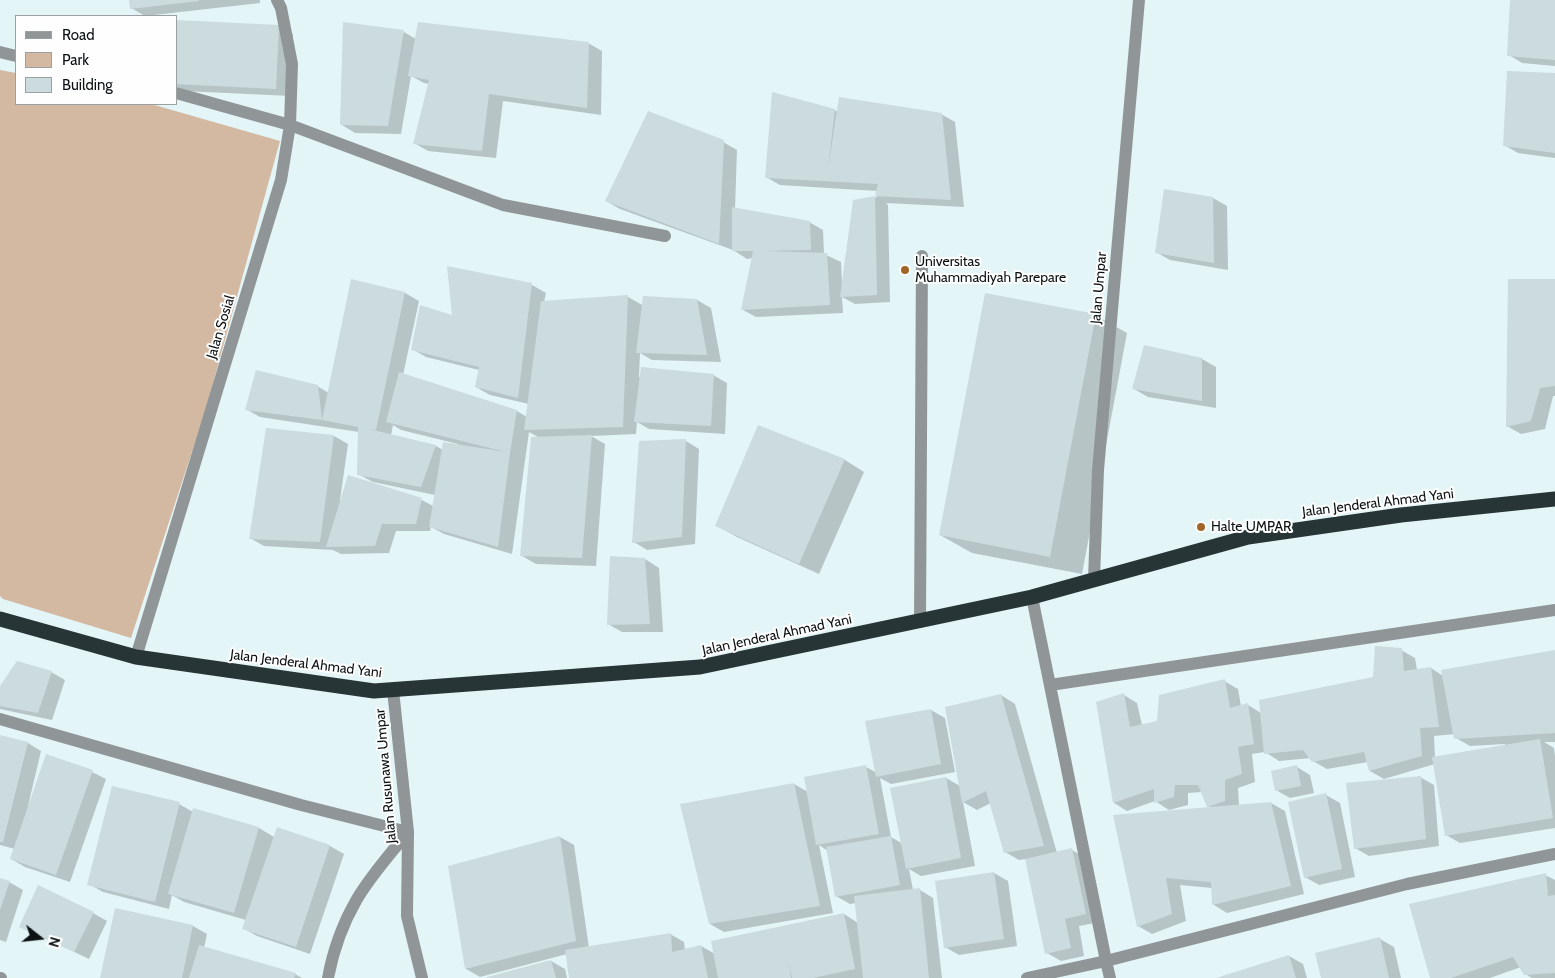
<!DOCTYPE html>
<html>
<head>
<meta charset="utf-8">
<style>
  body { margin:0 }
  #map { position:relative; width:1555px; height:978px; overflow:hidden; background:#e4f5f7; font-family:Cabin,sans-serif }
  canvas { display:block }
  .legend { position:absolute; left:15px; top:15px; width:162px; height:90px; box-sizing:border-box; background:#fefefe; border:1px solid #9da0a0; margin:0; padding:6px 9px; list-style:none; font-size:15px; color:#0c1213 }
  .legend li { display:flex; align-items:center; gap:10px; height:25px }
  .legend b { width:25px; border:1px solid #9da0a0 }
  .north { position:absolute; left:15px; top:913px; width:50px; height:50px; -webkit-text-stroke:4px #fefefe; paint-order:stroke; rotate:106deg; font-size:14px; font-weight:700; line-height:20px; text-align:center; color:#0c1213 }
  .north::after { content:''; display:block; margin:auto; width:18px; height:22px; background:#0c1213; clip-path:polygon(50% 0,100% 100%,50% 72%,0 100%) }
</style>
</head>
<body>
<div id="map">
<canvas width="1555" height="978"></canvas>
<ul class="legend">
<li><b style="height:6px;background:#909698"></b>Road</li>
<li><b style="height:14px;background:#d3b9a2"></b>Park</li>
<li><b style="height:14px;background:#cbdbde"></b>Building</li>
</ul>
<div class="north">N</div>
</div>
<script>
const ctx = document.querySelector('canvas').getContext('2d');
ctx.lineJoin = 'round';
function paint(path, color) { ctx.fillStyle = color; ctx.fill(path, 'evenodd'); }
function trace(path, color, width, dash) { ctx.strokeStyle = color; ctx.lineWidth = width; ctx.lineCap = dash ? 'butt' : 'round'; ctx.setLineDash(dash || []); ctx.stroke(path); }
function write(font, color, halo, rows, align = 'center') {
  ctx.font = font + ' Cabin,sans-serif'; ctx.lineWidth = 4; ctx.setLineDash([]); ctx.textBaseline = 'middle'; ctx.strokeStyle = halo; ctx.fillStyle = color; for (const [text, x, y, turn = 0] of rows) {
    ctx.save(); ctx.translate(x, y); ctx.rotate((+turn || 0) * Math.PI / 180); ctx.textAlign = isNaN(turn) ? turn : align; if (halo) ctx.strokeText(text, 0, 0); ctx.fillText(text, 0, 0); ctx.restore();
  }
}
const green = new Path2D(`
  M0 70 16 73V104H151L280 141 205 412 131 638 3 599 0 596Z`);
const shadow = new Path2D(`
  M131 0H260V3L145 16 131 8Z
  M1511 0H1555V66L1522 63 1509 55Z
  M176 22 279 26 293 34 290 96 184 91 176 86Z
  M404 32 416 39 588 43 602 51 601 115 503 101 496 158 428 151 414 143 429 84 424 83 411 76 401 134 355 133 342 125Z
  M1555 74V158L1518 153 1504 145Z
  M834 110 838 112 941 114 955 122 964 207 886 203 888 205 890 302 855 304 842 297 843 313 756 317 743 310 753 258 747 259 733 250 620 209 606 201 723 142 737 150 735 209 809 222 823 230 824 254 841 262 842 285 854 201 877 197V191L780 185 766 177Z
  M1166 191 1213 198 1227 206 1228 270 1170 260 1156 252Z
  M352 280 405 293 419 301 403 375 517 411 527 417 529 404 490 395 476 387 479 370 426 357 412 349 453 316 532 285 546 293 544 302 628 297 644 306 697 300 711 308 721 362 652 360 640 353 639 377 713 375 727 383 725 434 649 429 637 422 636 434 591 436 605 444 596 566 536 564 522 556 540 438 529 432 512 554 444 534 431 527 430 531H396L389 553 341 554 333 550 264 546 250 538 334 436 348 444 340 500H422L433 506 435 495 373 482 358 474 359 432 260 417 246 409 317 386 329 393ZM393 425 401 430 458 444V446L443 450 436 446 391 435Z
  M1555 280V396H1553L1545 429 1521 434 1507 426Z
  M1095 315 1127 333 1082 574 972 553 940 535Z
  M1202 359 1216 367V408L1148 397 1134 389Z
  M759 427 845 460 864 472 819 574 737 537 717 526Z
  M686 441 699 449 695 544 647 550 634 542Z
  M645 559 659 568 663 632H622L608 624Z
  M1401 650 1415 658 1417 670 1431 668 1443 676 1555 651V742H1544L1554 748 1555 756V828L1460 843 1446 835 1435 764 1384 779 1370 771 1368 762 1327 769 1313 761 1311 758 1279 761 1265 752 1252 754 1255 782 1238 788 1239 806 1271 803 1285 811 1304 894 1227 913 1214 905 1212 888 1180 885 1186 921 1152 934 1138 926 1115 816 1212 808 1208 806 1202 792 1188 793V805L1169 810 1155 801 1127 811 1114 803 1124 695 1137 703 1142 725 1159 722 1224 681 1238 689 1241 706 1248 705 1261 713 1374 678ZM1455 734 1456 738 1470 746 1505 744V746L1435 758 1434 736Z
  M51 672 65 680 52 720 0 709V688Z
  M1001 695 1015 704 1057 853 1072 850 1086 858 1100 922 1079 926 1084 956 1061 961 1047 953 1026 859 1019 860 1005 852 991 803 977 810 963 802 975 866 921 876 909 869 913 890H920L933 898 942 978H570L567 954 480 977 466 969 560 837 574 845 589 948 670 934 684 942 685 950 701 946 715 954 844 914 858 923 856 903 850 904 836 896 828 851 819 845 833 913 724 932 710 924 794 784 808 792 866 767 877 773 867 722 931 710 945 718 955 772 891 784 880 778 891 837 903 844 946 778 960 786Z
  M0 736 28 743 41 751 28 806H30L92 772 106 779 70 882 25 867 11 859 15 849 0 845Z
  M1297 767 1310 775 1314 793 1290 798 1276 790Z
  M1420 777 1434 785 1439 846 1369 856 1355 848Z
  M1326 795 1340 803 1355 877 1319 885 1305 877Z
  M179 804 193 812 259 828 274 837 277 828 330 846 344 854 310 954 257 936 243 928 246 920 184 902 172 895 169 909 103 892 89 884Z
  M994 873 1008 881 1017 946 959 955 945 947Z
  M1545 875 1555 880V978H1532L1525 974 1521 967 1490 978H1431Z
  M0 879 9 882 23 890 6 942 0 940Z
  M93 913 107 921 89 959 20 926Z
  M193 926 207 934 204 948 295 974 302 978H102Z
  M1380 939 1394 947 1401 978H1322Z
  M1289 956 1303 964 1307 978H1219Z
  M551 961 565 969 567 978H489Z`);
const building = new Path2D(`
  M129 0H199V1L130 9Z
  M1510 0H1555V60L1507 56Z
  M176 20 279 25 276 89 176 84Z
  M343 22 404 30 388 126 340 125Z
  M418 22 589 42 587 108 489 94 482 151 413 144 429 80 408 76Z
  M1507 71 1555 73V153L1503 146Z
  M772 92 835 109 828 169 839 97 942 113 951 200 875 196 877 295 840 297 853 200 875 196 878 184 765 178Z
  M648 111 724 140 719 244 605 201Z
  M1164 189 1213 197 1214 263 1155 253Z
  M732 207 810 221 811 250 764 251 827 253 830 305 741 310 753 251H732Z
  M447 266 532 283 518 398 475 387 479 367 411 350 420 305 452 315Z
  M351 279 405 292 376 430 365 428 436 445 421 487 357 475 358 427 322 420Z
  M1508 279H1555V386L1540 388 1531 421 1506 427Z
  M985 293 1096 314 1050 557 939 535Z
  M628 295 623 427 524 430 541 301Z
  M643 296 697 299 707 355 636 353Z
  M1144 345 1202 358V401L1132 389Z
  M641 367 714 374 711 426 634 422Z
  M256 370 318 385 322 420 245 410Z
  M399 372 517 410 510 453 498 547 429 527 443 442 506 452 386 422Z
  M758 425 845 459 799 564 715 526Z
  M266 428 334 435 320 542 249 539Z
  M592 435 582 558 520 556 531 437Z
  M686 439 682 537 632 543 639 441Z
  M348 475 422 498 416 524H382L375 546 326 547Z
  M610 556 645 558 650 624 607 625Z
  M1375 646 1402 648 1404 671 1431 667 1439 727 1420 728 1422 756 1369 771 1364 752 1312 762 1303 750 1264 754 1259 700 1373 677Z
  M1555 650V733L1454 739 1441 670Z
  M17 661 52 671 38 713 0 706V686Z
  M1225 679 1230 708 1248 703 1254 744 1238 747 1242 774 1225 780V801L1207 807 1198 785H1175L1174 797 1154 803V789L1113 803 1096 702 1124 693 1130 727 1157 721 1159 695Z
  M1001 694 1044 846 1004 853 986 791 962 803 945 707Z
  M931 709 941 764 876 777 865 721Z
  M0 735 28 742 3 842H0Z
  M1540 739 1553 818 1445 836 1432 757Z
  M46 754 93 770 56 875 10 859Z
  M866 765 879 834 816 845 804 777Z
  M1297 765 1301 786 1275 791 1271 771Z
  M1421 776 1426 839 1354 849 1346 783Z
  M946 777 961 858 906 869 890 788Z
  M794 783 820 906 709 924 680 804Z
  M112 786 180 802 155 902 87 885Z
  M1326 793 1342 869 1304 878 1288 802Z
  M1271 802 1291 886 1212 905 1211 882 1166 878 1172 914 1137 927 1113 815Z
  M193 808 259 827 234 913 168 894Z
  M277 827 330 845 296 947 242 929Z
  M560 836 576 941 465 969 448 866Z
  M891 836 900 885 835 897 826 847Z
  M1072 848 1086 914 1065 919 1071 948 1045 954 1025 859Z
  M994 872 1004 939 944 948 935 881Z
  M1546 873 1548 896 1555 895V973L1524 975 1513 957 1451 978H1430L1409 904Z
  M0 878 10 881 0 910Z
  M38 885 94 912 74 952 19 927Z
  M920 888 929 978H863L854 896Z
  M115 908 193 925 182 978H100Z
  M844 913 855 969 813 978H792L789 963 791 978H718L711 941Z
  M671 933 672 952 701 945 708 978H569L565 950Z
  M1380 937 1389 978H1321L1315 953Z
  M199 945 296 973 294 978H189Z
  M1289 955 1296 978H1216Z
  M551 960 556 978H487V977Z`);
const minor = new Path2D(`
  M0 52 16 56
  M176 93 290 125 503 205 665 236
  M1094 579 1098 470 1139 0
  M920 622 922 256
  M136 657 281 180 290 125 292 64 281 8 277 0
  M1050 685 1555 610
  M393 690 408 832 407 916 422 978
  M0 719 301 805 408 832C391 853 371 875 357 899 343 923 333 951 328 978
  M0 978H1
  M1027 978 1106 961 1032 597
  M1110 978 1106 961 1407 884 1555 854`);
const highway = new Path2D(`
  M0 619 136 657 374 691 700 667 1032 597 1248 537 1401 515 1555 499`);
const markers = [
  [905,270,5,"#a16627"],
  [1201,527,5,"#a16627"]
];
const poiNames = [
  ["Universitas",915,262],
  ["Muhammadiyah Parepare",915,278],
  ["Halte UMPAR",1211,527]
];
const streetNames = [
  ["Jalan Umpar",1099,288,-85],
  ["Jalan Sosial",221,327,-73],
  ["Jalan Jenderal Ahmad Yani",1378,503,-7],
  ["Jalan Jenderal Ahmad Yani",777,635,-12],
  ["Jalan Jenderal Ahmad Yani",306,664,7],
  ["Jalan Rusunawa Umpar",386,776,-95]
];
paint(green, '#d3b9a2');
paint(shadow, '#0003');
paint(building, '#cbdbde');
trace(minor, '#909698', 12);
trace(highway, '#283537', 15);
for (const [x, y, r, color] of markers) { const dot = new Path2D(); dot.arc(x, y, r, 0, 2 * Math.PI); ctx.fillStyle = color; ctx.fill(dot); trace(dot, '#fefefe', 2); }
write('14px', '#0c1213', '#fefefe', poiNames, 'left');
write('14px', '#0c1213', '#fefefe', streetNames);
</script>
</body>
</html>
